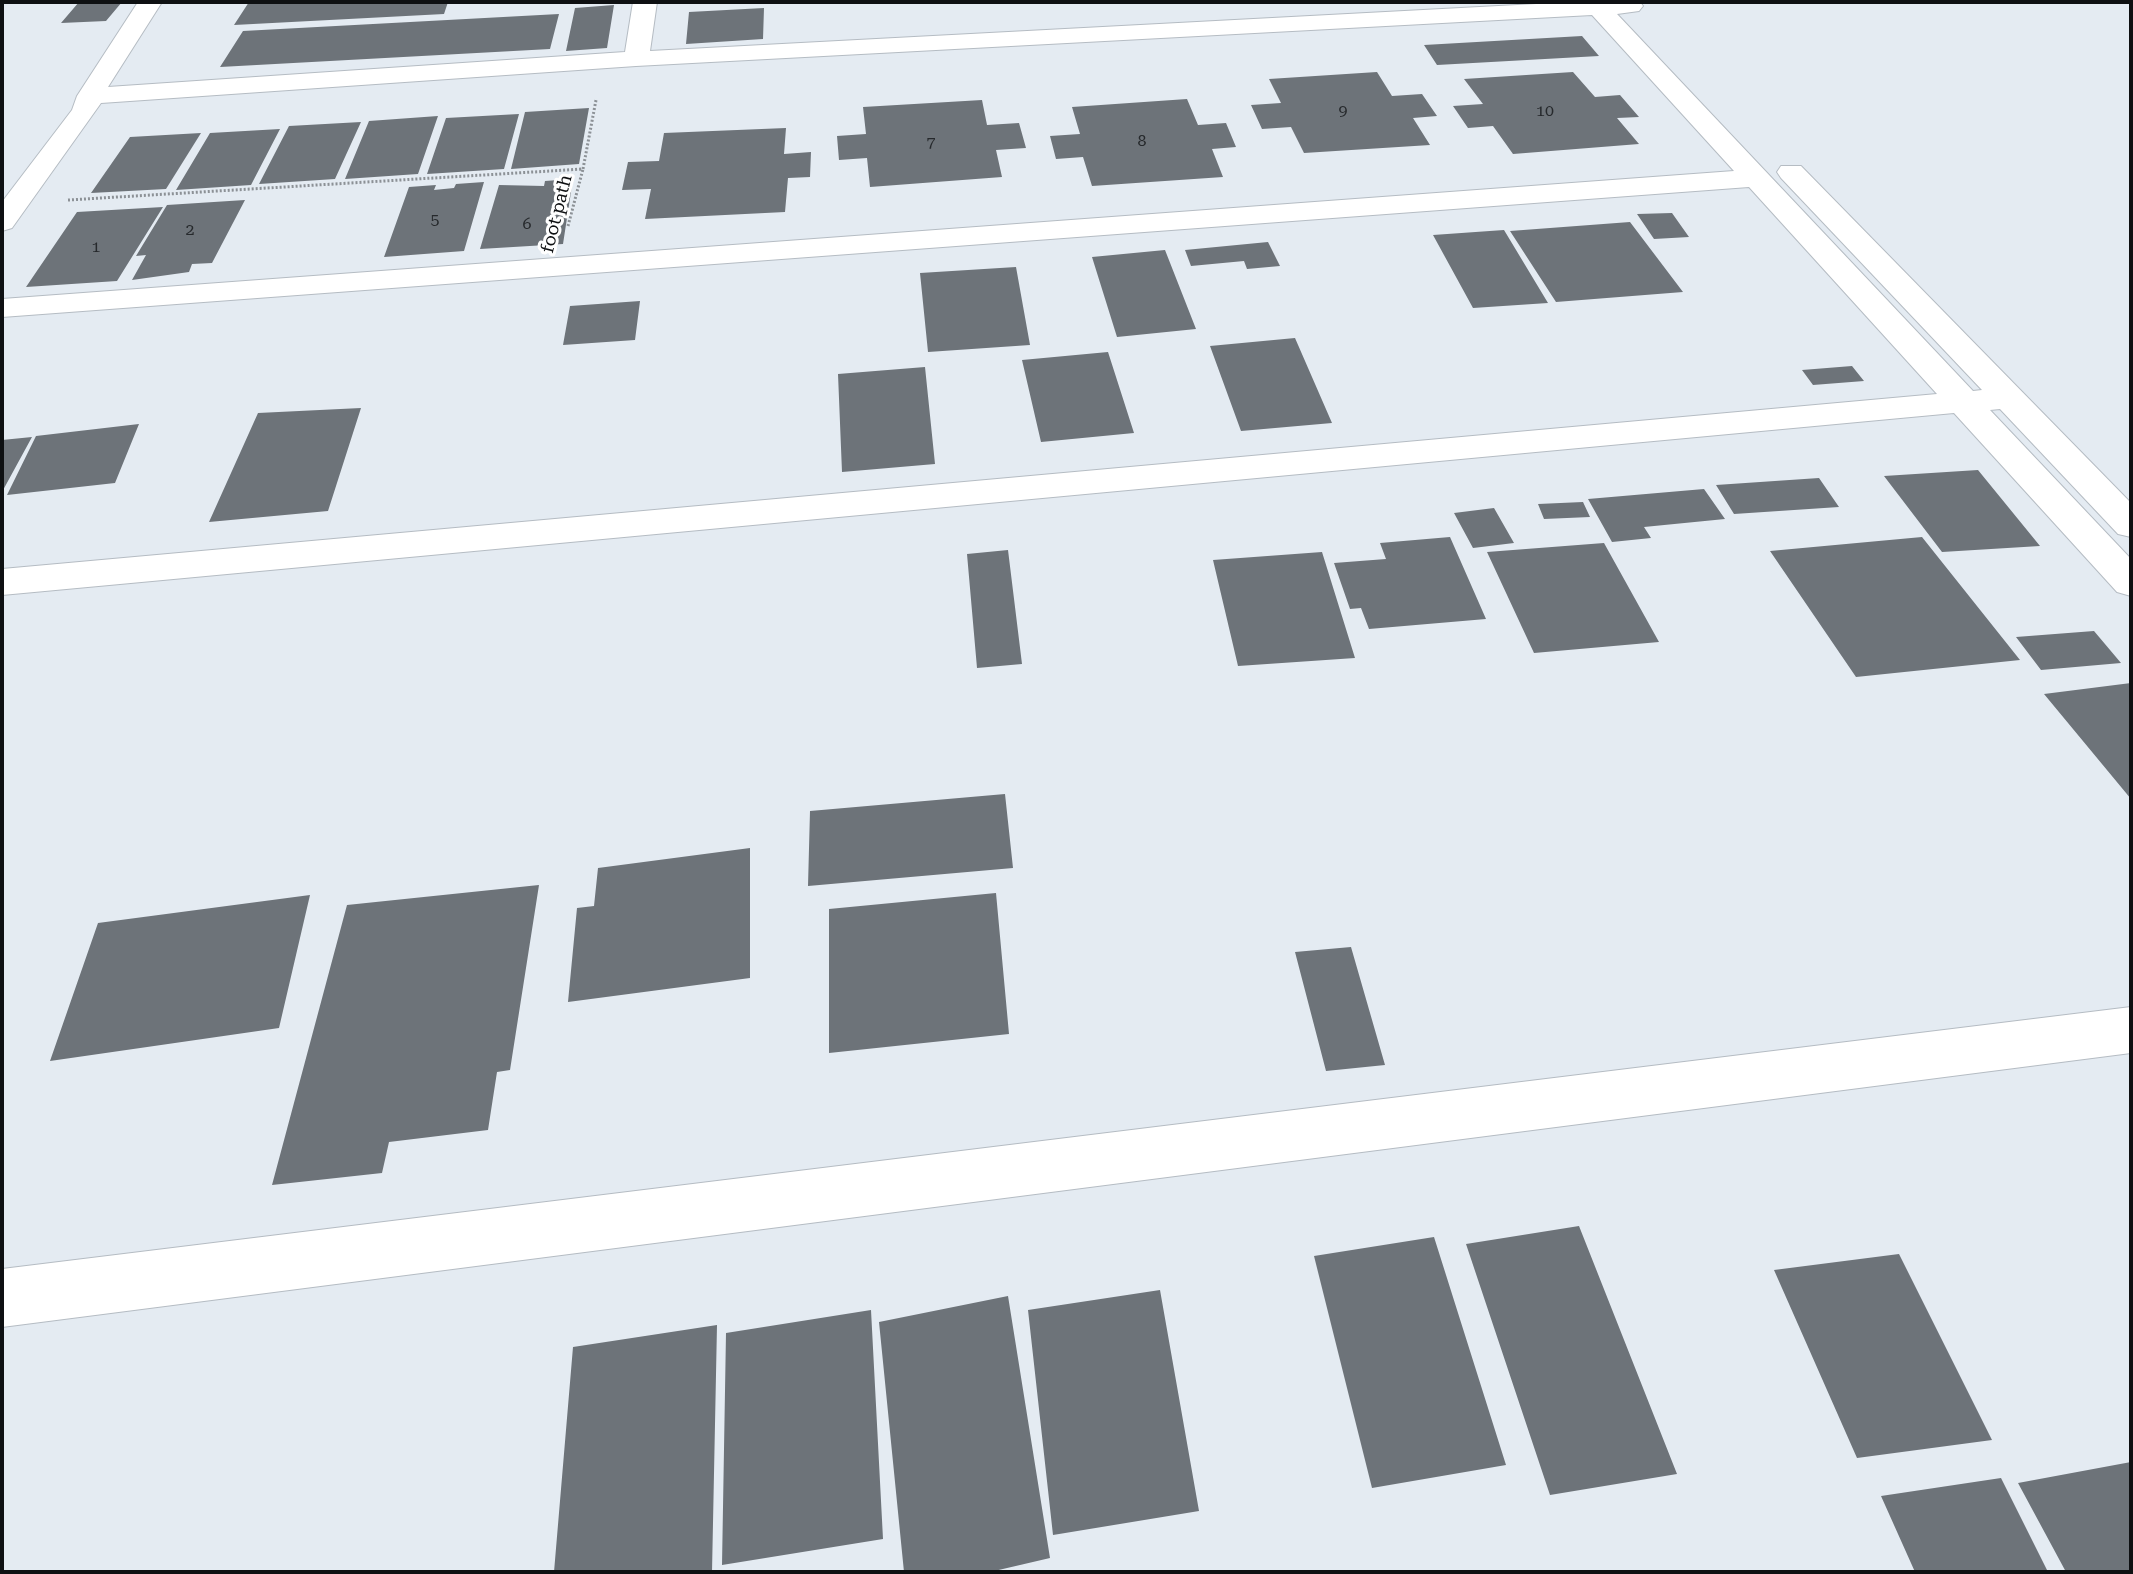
<!DOCTYPE html>
<html>
<head>
<meta charset="utf-8">
<style>
  body { margin:0 }
  #map { position:relative; width:2133px; height:1574px; overflow:hidden; background:#e4ebf2; font-family:"Roboto Serif",serif }
  canvas { display:block }
  .frame { position:absolute; inset:0; border:4px solid #0e1012; pointer-events:none }
</style>
</head>
<body>
<div id="map">
<canvas width="2133" height="1574"></canvas>
<div class="frame"></div>
</div>
<script>
const ctx = document.querySelector('canvas').getContext('2d');
ctx.lineJoin = 'round';
function paint(path, color) { ctx.fillStyle = color; ctx.fill(path, 'evenodd'); }
function trace(path, color, width, dash) { ctx.strokeStyle = color; ctx.lineWidth = width; ctx.lineCap = dash ? 'butt' : 'round'; ctx.setLineDash(dash || []); ctx.stroke(path); }
function write(font, color, halo, rows, align = 'center') {
  ctx.font = font + ' "Roboto Serif",serif'; ctx.lineWidth = 6; ctx.setLineDash([]); ctx.textBaseline = 'middle'; ctx.strokeStyle = halo; ctx.fillStyle = color; for (const [text, x, y, turn = 0] of rows) {
    ctx.save(); ctx.translate(x, y); ctx.rotate((+turn || 0) * Math.PI / 180); ctx.textAlign = isNaN(turn) ? turn : align; if (halo) ctx.strokeText(text, 0, 0); ctx.fillText(text, 0, 0); ctx.restore();
  }
}
const building = new Path2D(`
  M79 2H122L106 21 61 23Z
  M249 2H448L444 14 234 25Z
  M614 5 607 48 566 51 575 8Z
  M764 8 763 39 686 44 689 12Z
  M559 14 550 49 220 67 243 31Z
  M1582 36 1599 56 1437 65 1424 45Z
  M1377 72 1392 96 1422 94 1437 116 1413 118 1430 145 1304 153 1291 127 1262 129 1251 105 1281 103 1269 79Z
  M1573 72 1595 97 1620 95 1639 117 1617 118 1639 144 1513 154 1493 126 1468 128 1453 106 1483 104 1464 79Z
  M1187 99 1198 125 1226 123 1236 147 1212 149 1223 177 1092 186 1083 157 1056 159 1050 136 1080 134 1072 107Z
  M982 100 987 125 1019 123 1026 148 996 150 1002 177 870 187 867 158 839 160 837 136 866 134 863 107Z
  M589 108 579 164 511 169 525 112Z
  M519 114 504 169 427 174 446 118Z
  M438 116 418 174 345 179 369 121Z
  M361 122 335 179 259 184 289 126Z
  M786 128 784 154 811 152 810 177 788 178 785 212 645 219 651 189 622 190 628 162 659 161 664 133Z
  M280 129 251 185 176 190 210 133Z
  M201 133 166 189 91 193 130 137Z
  M573 179 563 244 480 249 499 185 544 186 545 181Z
  M484 182 464 251 384 257 409 187 436 185 434 190 454 188 456 184Z
  M245 200 212 263 192 264 189 272 132 280 146 255 136 256 167 205Z
  M163 207 117 281 26 287 77 212Z
  M1672 213 1689 237 1654 239 1637 214Z
  M1630 222 1683 292 1556 302 1510 231Z
  M1504 230 1548 303 1473 308 1433 235Z
  M1268 242 1280 266 1247 269 1244 261 1191 266 1185 250Z
  M1165 250 1196 329 1117 337 1092 257Z
  M1016 267 1030 345 928 352 920 273Z
  M640 301 635 340 563 345 570 306Z
  M1295 338 1332 423 1241 431 1210 346Z
  M1108 352 1134 433 1041 442 1022 360Z
  M1852 366 1864 381 1813 385 1802 370Z
  M925 367 935 464 842 472 838 374Z
  M361 408 328 511 209 522 258 413Z
  M139 424 115 483 7 495 36 436Z
  M32 437 2 492V440Z
  M1978 470 2040 546 1942 552 1884 476Z
  M1819 478 1839 507 1734 514 1716 485Z
  M1704 489 1725 519 1644 527 1651 538 1612 542 1588 499Z
  M1583 502 1590 517 1544 519 1538 504Z
  M1494 508 1514 543 1473 548 1454 513Z
  M1450 537 1486 619 1369 629 1361 608 1350 609 1334 563 1386 559 1380 543Z
  M1922 537 2020 660 1856 677 1770 551Z
  M1604 543 1659 642 1534 653 1487 552Z
  M1008 550 1022 664 977 668 967 554Z
  M1322 552 1355 658 1238 666 1213 560Z
  M2094 631 2121 663 2041 670 2016 637Z
  M2131 683V799L2044 694Z
  M1005 794 1013 868 808 886 810 811Z
  M750 848V978L568 1002 577 908 594 906 598 868Z
  M539 885 510 1070 497 1072 488 1130 389 1142 382 1173 272 1185 347 905Z
  M996 893 1009 1034 829 1053V909Z
  M310 895 279 1028 50 1061 98 923Z
  M1351 947 1385 1065 1326 1071 1295 952Z
  M1579 1226 1677 1474 1550 1495 1466 1244Z
  M1434 1237 1506 1465 1372 1488 1314 1256Z
  M1899 1254 1992 1440 1857 1458 1774 1270Z
  M1160 1290 1199 1511 1053 1535 1028 1310Z
  M1008 1296 1050 1558 990 1572H904L879 1322Z
  M871 1310 883 1539 722 1565 726 1333Z
  M717 1325 712 1572H554L573 1347Z
  M2131 1462V1572H2066L2018 1483Z
  M2001 1478 2048 1572H1915L1881 1496Z`);
const path = new Path2D(`
  M68 200 583 169 596 100
  M568 226 583 169`);
const minor = new Path2D(`
  M138 2H162L108 87 625 52 633 2H657L650 51 1574 2H1640L1643 6 1639 11 1617 14 1973 391 1982 390 1781 178 1777 172 1781 166H1801L2131 503V537L2118 534 2000 409 1990 410 2131 559V596L2117 592 1954 413 2 595V569L1937 394 1749 187 2 317V299L1734 171 1592 15 636 66 101 103 12 228 2 231V202L72 110 77 96Z
  M2131 1007V1053L2 1327V1269Z`);
const numberNames = [
  ["9",1343,111],
  ["10",1545,111],
  ["8",1142,141],
  ["7",931,142],
  ["5",435,220],
  ["6",527,224],
  ["2",190,230],
  ["1",96,247]
];
const farStreetnames = [
  ["foot path",557,214,-76]
];
paint(building, '#6d7379');
trace(minor, '#b5bcc3', 2);
trace(path, '#8c9196', 3, [2, 2]);
paint(minor, '#fff');
write('16px', '#26292c', null, numberNames);
write('18px', '#0e1012', '#fff', farStreetnames);
</script>
</body>
</html>
